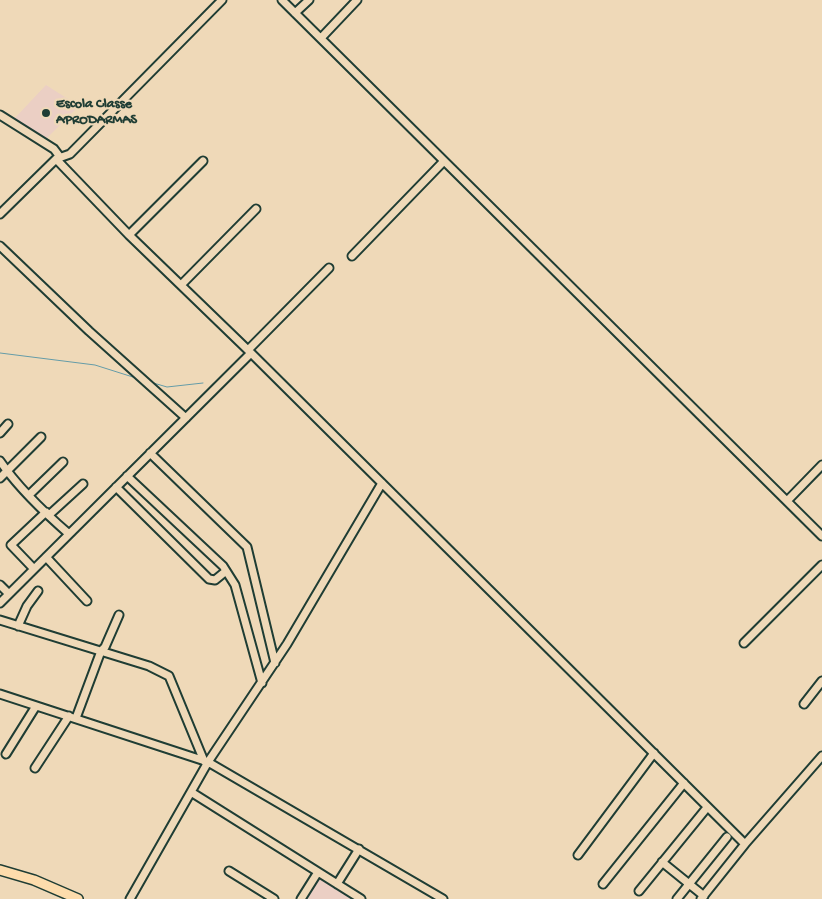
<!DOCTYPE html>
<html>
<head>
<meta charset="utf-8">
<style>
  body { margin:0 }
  canvas { display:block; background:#efd9b8 }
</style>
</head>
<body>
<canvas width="822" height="899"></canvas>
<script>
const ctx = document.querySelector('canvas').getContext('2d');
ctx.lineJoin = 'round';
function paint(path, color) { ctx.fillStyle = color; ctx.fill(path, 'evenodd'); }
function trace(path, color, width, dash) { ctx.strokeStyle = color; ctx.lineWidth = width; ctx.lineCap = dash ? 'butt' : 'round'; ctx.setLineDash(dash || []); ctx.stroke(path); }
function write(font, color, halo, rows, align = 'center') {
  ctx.font = font + ' "Gochi Hand",sans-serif'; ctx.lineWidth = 4.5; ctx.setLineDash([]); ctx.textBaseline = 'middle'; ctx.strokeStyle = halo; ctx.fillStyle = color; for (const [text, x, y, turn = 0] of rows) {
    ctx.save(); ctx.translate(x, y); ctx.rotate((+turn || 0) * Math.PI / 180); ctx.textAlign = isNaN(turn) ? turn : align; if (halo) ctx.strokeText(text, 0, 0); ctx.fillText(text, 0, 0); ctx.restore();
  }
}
const built = new Path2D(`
  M46 85 79 106 45 140 13 120Z
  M319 877 351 896V899H304Z`);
const stream = new Path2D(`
  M0 353 95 365 136 378
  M150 382 167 387 203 383`);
const minor = new Path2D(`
  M282 0 822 536
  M295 13 309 0
  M321 38 357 0
  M0 115 54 149 60 157
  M56 159 129 235 251 353 745 844
  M0 214 56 159 70 154 222 0
  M129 235 203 161
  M0 246 89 331 186 418
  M352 256 444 161
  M181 285 256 209
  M248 350 329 268
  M0 433 8 424
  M150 453 247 547 275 663
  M0 461C17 486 46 514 69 534
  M127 476 223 566 235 585 262 683
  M0 478 41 437
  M116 487 209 579 215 580 226 571
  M29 495 63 462
  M787 501 822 465
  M49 515 83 484
  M46 557 87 601
  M34 569 11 545 46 512
  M0 585 9 594
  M0 603 251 353
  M0 620 149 666 169 676 204 761
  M18 626 27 606 38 591
  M744 643 822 565
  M0 694 208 762 443 899
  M804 704 822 681
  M76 718 101 651 105 647 119 615
  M6 754 36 706
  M35 768 69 716
  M191 792 361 899
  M578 855 654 753
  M662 862 704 896
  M229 871 274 899
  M337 884 359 849
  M603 884 684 783
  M639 891 705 810
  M130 899 208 762 287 644 382 483
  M301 899 318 872
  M677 899 727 837
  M701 899 745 844 822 756`);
const major = new Path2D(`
  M0 870 34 880 78 899`);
const markers = [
  [46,113,5,"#1f3d34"]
];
const poiNames = [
  ["Escola Classe",56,105],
  ["APRODARMAS",56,121]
];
paint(built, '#ebcfc4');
trace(stream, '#659ca8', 1);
trace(minor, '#1f3d34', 11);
trace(major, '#1f3d34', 12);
trace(minor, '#efd9b8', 7);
trace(major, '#fddcac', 9);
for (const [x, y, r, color] of markers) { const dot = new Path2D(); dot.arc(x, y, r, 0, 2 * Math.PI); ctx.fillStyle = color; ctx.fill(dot); trace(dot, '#efd9b8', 2); }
write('bold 14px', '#1f3d34', '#efd9b8', poiNames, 'left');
</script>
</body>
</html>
